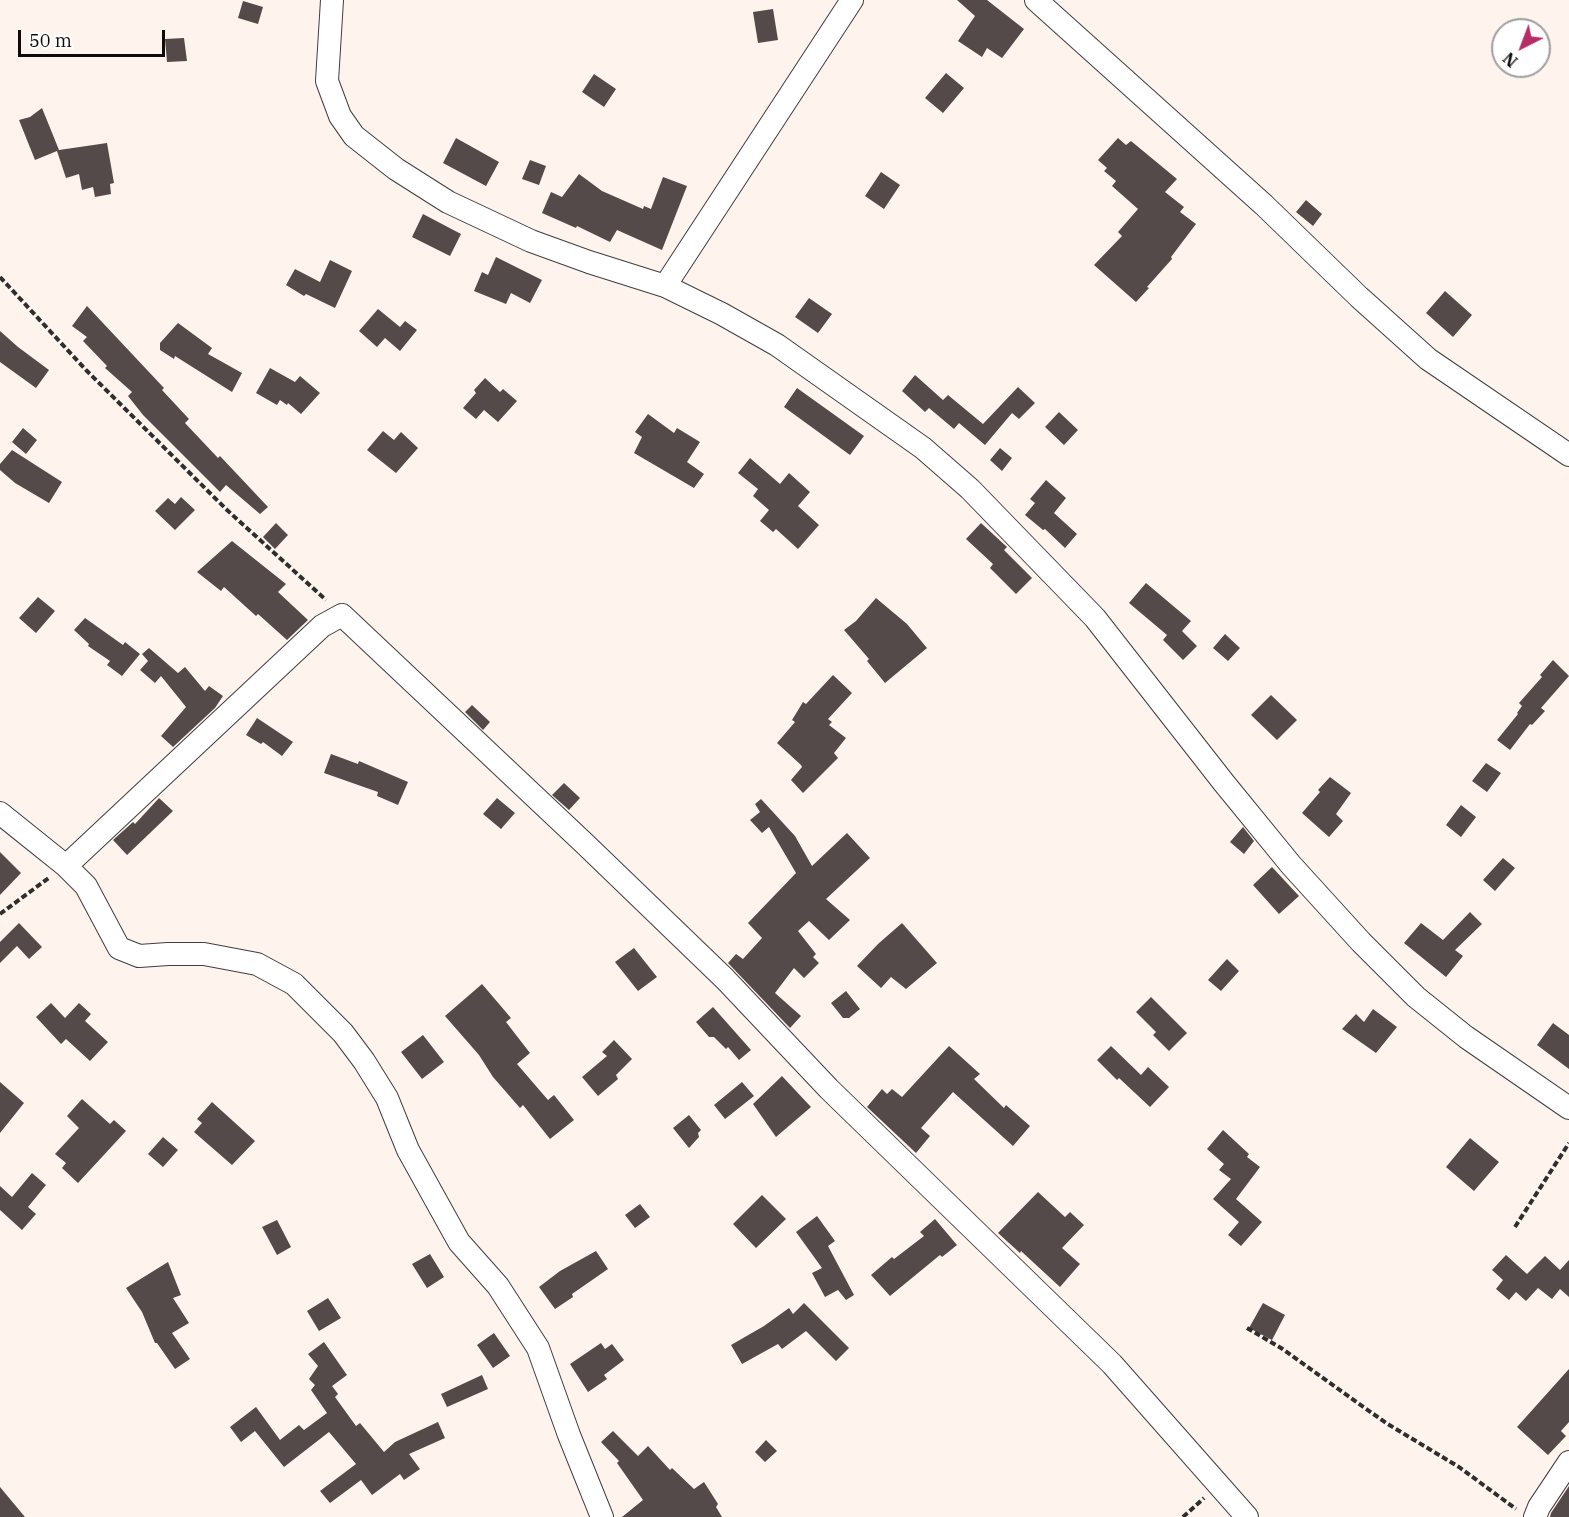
<!DOCTYPE html>
<html>
<head>
<meta charset="utf-8">
<style>
  body { margin:0 }
  #map { position:relative; width:1569px; height:1517px; overflow:hidden; background:#fef4ed; font-family:"IBM Plex Serif",serif }
  canvas { display:block }
  .north { position:absolute; left:1491px; top:18px; width:60px; height:60px; box-sizing:border-box; background:#fff; border:2px solid #9e9e9e; border-radius:50%; rotate:222deg; font-size:16px; font-weight:700; line-height:24px; text-align:center; color:#0c0c0c }
  .north::after { content:''; display:block; margin:auto; width:21px; height:27px; background:#b42d65; clip-path:polygon(50% 0,100% 100%,50% 72%,0 100%) }
  .scale { position:absolute; left:18px; top:30px; width:147px; height:27px; box-sizing:border-box; border:3px solid #0c0c0c; border-top:0; padding-left:8px; font-size:18px; line-height:21px; white-space:nowrap; color:#0c0c0c; -webkit-text-stroke:4px #fff; paint-order:stroke }
</style>
</head>
<body>
<div id="map">
<canvas width="1569" height="1517"></canvas>
<div class="north">N</div>
<div class="scale">50 m</div>
</div>
<script>
const ctx = document.querySelector('canvas').getContext('2d');
ctx.lineJoin = 'round';
function paint(path, color) { ctx.fillStyle = color; ctx.fill(path, 'evenodd'); }
function trace(path, color, width, dash) { ctx.strokeStyle = color; ctx.lineWidth = width; ctx.lineCap = dash ? 'butt' : 'round'; ctx.setLineDash(dash || []); ctx.stroke(path); }
const building = new Path2D(`
  M957 0H987L1024 29 1002 58 987 48 982 57 958 41 975 16Z
  M243 1 263 7 258 24 238 18Z
  M773 9 778 40 758 43 753 12Z
  M184 38 187 61 167 62 165 39Z
  M946 73 964 88 943 113 925 98Z
  M594 74 616 89 604 107 582 92Z
  M42 108 59 150 107 143 114 183 110 184 111 194 95 197 93 187 82 190 79 174 66 178 57 151 35 160 19 120 30 117Z
  M456 138 499 162 486 186 443 163Z
  M1118 138 1126 145 1131 141 1177 179 1165 192 1184 207 1180 212 1196 224 1171 257 1172 259 1147 287 1149 288 1136 302 1094 265 1122 236 1118 232 1138 209 1112 186 1116 181 1104 171 1107 168 1098 160Z
  M530 160 546 166 539 185 522 179Z
  M881 172 900 185 884 209 865 196Z
  M579 174 602 191 643 209 644 206 651 209 663 177 687 186 662 250 617 230 610 242 577 226 576 228 542 213 551 192 562 197Z
  M1306 200 1322 214 1313 226 1296 212Z
  M423 214 461 234 450 256 412 237Z
  M496 257 542 280 530 303 511 293 506 304 474 291 482 272 488 275Z
  M330 260 352 271 335 308 306 294 304 296 286 285 295 269 320 282Z
  M1445 291 1472 315 1453 337 1426 313Z
  M809 298 832 314 818 333 795 317Z
  M87 306 164 388 162 390 189 419 185 423 218 458 220 456 268 507 260 514 226 485 220 492 143 415 128 396 132 392 105 368 107 366 83 341 87 337 72 326Z
  M378 309 400 327 405 321 417 330 400 351 385 338 377 347 359 331Z
  M178 323 212 348 208 354 242 373 232 392 175 356 174 359 160 350V343Z
  M0 331 18 347 49 370 36 388 0 362Z
  M270 368 295 382 300 376 320 393 301 414 288 403 287 405 280 400 277 405 256 393Z
  M915 375 943 400 948 395 983 424 1018 387 1035 403 1019 419 1012 413 985 445 959 423 954 429 929 408 925 412 902 391Z
  M485 378 500 392 503 389 517 401 498 422 484 410 476 419 463 408 476 393 474 390Z
  M797 388 864 436 850 455 784 407Z
  M1059 412 1078 430 1064 445 1045 427Z
  M648 414 674 433 677 428 700 442 687 462 704 474 694 488 634 453 642 437 635 432Z
  M23 428 37 440 26 454 12 442Z
  M383 431 394 440 401 432 418 448 396 473 367 450Z
  M1000 448 1012 458 1002 471 990 460Z
  M12 450 62 482 49 503 15 483 0 470V464Z
  M750 458 780 484 789 473 810 492 798 506 819 525 798 549 776 529 773 532 760 521 769 510 753 496 758 489 738 473Z
  M1046 480 1066 498 1054 513 1077 534 1065 548 1045 529 1043 530 1025 515 1035 503 1030 499Z
  M181 497 195 510 175 530 155 511 168 498 175 504Z
  M276 523 288 535 275 549 263 537Z
  M981 523 1007 547 1004 550 1032 578 1016 594 990 568 993 564 966 539Z
  M232 541 286 584 278 592 308 620 287 640 258 614 256 616 224 587 221 591 197 572Z
  M1146 583 1191 621 1182 631 1197 646 1183 660 1163 640 1167 635 1129 603Z
  M38 597 55 611 36 633 19 618Z
  M876 598 907 624 927 648 885 683 867 661 869 659 844 630 856 621Z
  M85 618 123 645 125 642 140 654 122 676 107 665 110 661 88 646 89 644 74 630Z
  M1225 634 1240 648 1228 661 1213 648Z
  M149 648 178 673 185 667 205 691 209 686 223 696 215 708 173 747 161 736 186 707 161 676 155 683 140 670 148 661 142 654Z
  M1553 660 1569 676 1541 708 1545 711 1532 725 1530 724 1510 750 1497 740 1518 714 1517 713 1522 706 1519 703 1542 677 1540 675Z
  M833 675 852 693 828 719 832 722 829 725 846 738 834 753 838 758 803 793 791 780 802 767 801 765 777 743 795 722 792 720 803 702 806 704Z
  M1271 695 1297 720 1277 740 1251 715Z
  M472 705 490 722 483 730 465 712Z
  M257 718 293 742 282 756 263 742 261 744 246 735Z
  M331 754 358 764 359 761 408 782 398 805 377 796 378 792 324 773Z
  M1486 763 1501 773 1487 792 1472 781Z
  M1330 777 1351 793 1336 814 1343 821 1329 837 1302 813 1320 792 1318 790Z
  M564 783 580 798 569 810 552 795Z
  M159 798 173 811 127 855 113 840 133 822 135 824Z
  M497 798 515 813 501 829 483 814Z
  M761 799 795 836 812 866 847 833 870 858 826 899 850 920 829 940 809 921 798 931 816 954 813 957 819 963 804 978 794 968 775 993 801 1016 790 1028 728 963 736 954 743 959 762 938 748 923 796 873 769 827 762 833 750 820 760 812 755 804Z
  M1461 805 1476 817 1461 837 1446 825Z
  M1243 827 1254 841 1244 854 1230 842Z
  M0 852 21 873 0 895Z
  M1503 858 1515 868 1495 891 1483 880Z
  M1272 867 1299 896 1279 914 1253 885Z
  M1470 912 1482 924 1455 950 1463 956 1446 977 1404 943 1421 923 1443 940Z
  M19 923 42 947 29 959 17 946 0 963V942Z
  M902 923 937 963 906 989 891 977 881 988 857 966 878 944Z
  M634 948 657 977 638 991 615 962Z
  M1227 959 1239 971 1221 991 1208 980Z
  M482 984 511 1018 506 1022 530 1053 517 1064 548 1100 554 1095 574 1120 550 1139 523 1105 520 1108 493 1077 479 1055 445 1016Z
  M846 991 860 1009 849 1018H843L831 1003Z
  M1151 997 1187 1033 1169 1051 1153 1035 1156 1032 1136 1012Z
  M51 1003 65 1018 79 1003 91 1014 85 1021 108 1042 90 1061 66 1039 61 1044 36 1017Z
  M713 1007 751 1050 739 1060 728 1047 726 1049 714 1037H709L696 1022Z
  M1373 1009 1397 1027 1376 1053 1342 1029 1356 1014 1364 1022Z
  M1553 1023 1569 1035V1069L1537 1045Z
  M423 1035 444 1062 422 1079 401 1052Z
  M614 1040 632 1059 616 1075 618 1079 598 1096 582 1077 607 1056 602 1052Z
  M949 1046 980 1074 974 1079 1004 1108 1006 1105 1030 1126 1013 1146 953 1092 921 1128 930 1136 916 1153 867 1107 882 1089 887 1094 892 1089 902 1097Z
  M1111 1046 1141 1075 1148 1067 1169 1087 1150 1107 1119 1078 1117 1080 1097 1060Z
  M782 1076 811 1107 776 1137 753 1104Z
  M0 1082 24 1103 0 1133Z
  M742 1082 754 1096 725 1119 714 1105Z
  M82 1099 110 1124 114 1120 126 1131 78 1183 62 1168 66 1163 55 1154 79 1128 67 1116Z
  M212 1102 255 1141 232 1165 194 1132 202 1123 197 1119Z
  M689 1115 701 1130 698 1133 699 1137 689 1148 673 1128Z
  M1223 1130 1249 1154 1247 1157 1260 1167 1236 1199 1262 1222 1241 1246 1228 1235 1239 1222 1213 1199 1231 1179 1219 1170 1224 1164 1207 1149Z
  M163 1137 178 1150 163 1167 148 1154Z
  M1470 1138 1499 1162 1474 1191 1446 1167Z
  M32 1173 46 1185 28 1207 36 1214 22 1230 0 1210V1186L12 1197Z
  M1038 1192 1065 1217 1070 1212 1084 1225 1062 1248 1080 1264 1060 1287 1021 1251 1020 1253 998 1233Z
  M762 1195 786 1219 756 1248 733 1224Z
  M640 1204 650 1217 635 1228 625 1215Z
  M817 1216 835 1241 828 1246 854 1295 846 1300 838 1290 825 1297 812 1273 822 1268 796 1232Z
  M935 1219 957 1245 942 1257 940 1255 890 1296 871 1275 892 1257 894 1259 924 1236 920 1232Z
  M277 1220 291 1247 277 1255 262 1227Z
  M596 1251 608 1269 572 1294 573 1297 555 1309 539 1287 560 1271Z
  M430 1254 444 1277 427 1288 412 1264Z
  M1506 1255 1527 1274 1545 1256 1560 1270 1569 1260V1297L1560 1289 1552 1299 1538 1288 1526 1301 1516 1292 1509 1300 1496 1289 1503 1280 1492 1270Z
  M168 1262 181 1295 173 1298 189 1323 172 1333 190 1359 175 1369 157 1343H155L142 1312 126 1288Z
  M328 1298 341 1318 319 1331 307 1311Z
  M804 1303 849 1348 836 1361 806 1331 782 1349 778 1344 742 1364 731 1345 764 1326 789 1308 793 1314Z
  M1263 1303 1285 1315 1272 1340 1249 1328Z
  M494 1333 510 1356 493 1368 477 1345Z
  M324 1342 347 1375 332 1386 338 1394 335 1397 356 1426 360 1423 384 1452 395 1442 438 1422 445 1438 409 1454 420 1469 404 1480 400 1474 372 1495 361 1480 330 1503 320 1491 356 1464 329 1432 284 1467 255 1431 241 1442 230 1427 256 1407 280 1440 299 1425 304 1430 327 1413 311 1390 315 1385 309 1379 318 1366 308 1354Z
  M601 1343 605 1349 612 1344 624 1360 604 1375 607 1379 588 1392 570 1364Z
  M1569 1369V1422L1561 1431 1566 1436 1548 1455 1517 1427Z
  M482 1375 488 1389 447 1407 441 1394Z
  M613 1431 638 1456 648 1446 670 1470 672 1468 694 1489 704 1482 718 1504 716 1507 722 1517H622L643 1500 617 1463 619 1461 601 1442Z
  M766 1440 777 1451 765 1462 755 1452Z
  M1569 1486V1517H1550L1551 1513Z
  M0 1487 25 1517H0Z`);
const path = new Path2D(`
  M0 277 86 370 227 510 326 600
  M0 914 50 877
  M1515 1227 1569 1143
  M1247 1328 1281 1348 1386 1423 1459 1467 1516 1509
  M1183 1517 1204 1498`);
const street = new Path2D(`
  M332 0 327 81 340 116 354 136 396 169 448 202 531 241 589 262 665 286 722 314 777 345 923 448 970 489 1095 618 1224 783 1291 865 1361 942 1416 997 1466 1037 1569 1108
  M1036 0 1264 205 1359 297 1428 359 1569 455
  M665 286 852 0
  M0 813 66 866 86 886 119 948 139 956 168 954H204L257 964 294 984 343 1033 364 1061 387 1098 408 1150 459 1242 498 1286 538 1348 569 1435 602 1517
  M66 866 322 626 342 615 585 844 725 979 829 1089 1112 1364 1247 1517
  M1535 1517 1539 1507 1569 1462`);
paint(building, '#544a49');
trace(street, '#3f3f3f', 24);
trace(path, '#2e2e2e', 4, [6, 3]);
trace(street, '#fff', 22);
</script>
</body>
</html>
